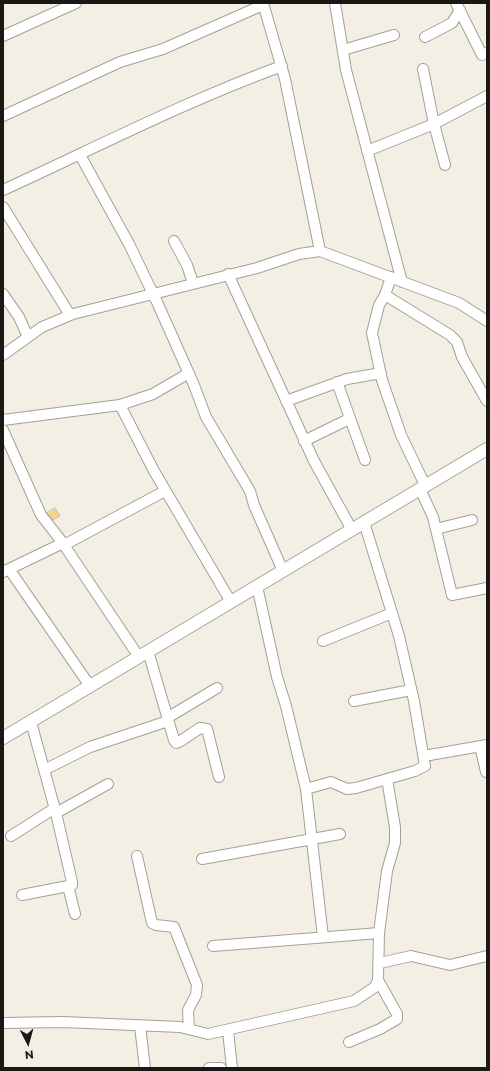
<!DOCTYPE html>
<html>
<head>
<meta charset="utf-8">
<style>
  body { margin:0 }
  #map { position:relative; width:490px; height:1071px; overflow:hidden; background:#f4efe4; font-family:Montserrat,sans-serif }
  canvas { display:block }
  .frame { position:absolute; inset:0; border:4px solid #1a1815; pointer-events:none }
  .north { position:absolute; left:8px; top:1023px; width:40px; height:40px; -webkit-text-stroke:3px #f4efe4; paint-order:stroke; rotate:174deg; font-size:11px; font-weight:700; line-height:16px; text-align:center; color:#1a1815 }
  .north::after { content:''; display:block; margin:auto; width:14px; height:18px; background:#1a1815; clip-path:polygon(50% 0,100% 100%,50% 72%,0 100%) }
</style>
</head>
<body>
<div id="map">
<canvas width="490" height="1071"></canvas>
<div class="frame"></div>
<div class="north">N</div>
</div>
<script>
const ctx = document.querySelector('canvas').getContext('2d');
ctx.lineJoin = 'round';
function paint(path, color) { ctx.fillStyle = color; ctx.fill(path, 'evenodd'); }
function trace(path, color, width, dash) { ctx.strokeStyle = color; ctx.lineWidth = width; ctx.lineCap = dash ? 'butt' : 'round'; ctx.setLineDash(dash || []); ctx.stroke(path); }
const building = new Path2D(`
  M55 508 60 516 53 520 47 513Z`);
const minor = new Path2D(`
  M263 3 285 79 320 251
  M335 3 346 70 402 282
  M456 3 482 55 487 53
  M3 36 76 3
  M425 37 452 23 460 10
  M343 50 394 35
  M423 69 434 124 445 165
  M3 116 120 62 163 49 263 5
  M367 151 434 124 487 96
  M80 155 129 244 157 302 194 385 206 417 250 491 254 505 283 571
  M3 190C95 148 186 101 282 66
  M3 207 70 315
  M174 241 187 265 193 283
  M228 274 314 461 352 530
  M391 277 385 295 379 305 372 333 382 380 401 435 425 485
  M3 294 19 317 28 337
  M385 295 450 335 457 342 462 357 487 401
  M3 355 42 327 73 314 257 268 299 254 320 251 459 303 487 321
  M189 373 153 394 120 405 154 471 231 602
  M337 382 365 460
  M286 401 347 379 381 373
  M3 420 120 405
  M3 430 41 515 63 543
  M304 441 349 419
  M420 489 433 517 452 595 487 588
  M436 529 472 520
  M9 569 90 686
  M3 572 63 543 64 545
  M257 586 277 677 286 706 306 789 323 937
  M323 641 392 613
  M148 651 174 740 176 743 179 742 200 728 207 729 219 777
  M139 657 64 545 165 491
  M354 701 411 690
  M167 718 217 688
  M480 746 486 772
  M424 756 487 745
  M44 770 90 747 168 721
  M306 789 331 782 347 789 356 788 415 771 425 766 414 701 399 636 364 522
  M56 813 108 784
  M11 836 55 808
  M137 856 152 923 156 925 174 927 197 985 196 995 188 1010 189 1029
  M202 859 340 834
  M68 886 75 914
  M22 895 68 886 72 885V882L56 813 31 722
  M213 946 379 933
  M380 963 411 956 450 965 487 956
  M3 1023 63 1022 180 1027 208 1034 354 1001 375 987 378 980 379 933 387 871 395 843V827L387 779
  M140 1026 145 1068
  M228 1031 232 1068
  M349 1042 380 1029 397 1019V1014L378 980
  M209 1068H221`);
const major = new Path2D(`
  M3 738 487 449`);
paint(building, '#f3d58a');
trace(building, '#c4c0b5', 1);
trace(minor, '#a4a095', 12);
trace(major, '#a4a095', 14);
trace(minor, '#fff', 10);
trace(major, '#fff', 12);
</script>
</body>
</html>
